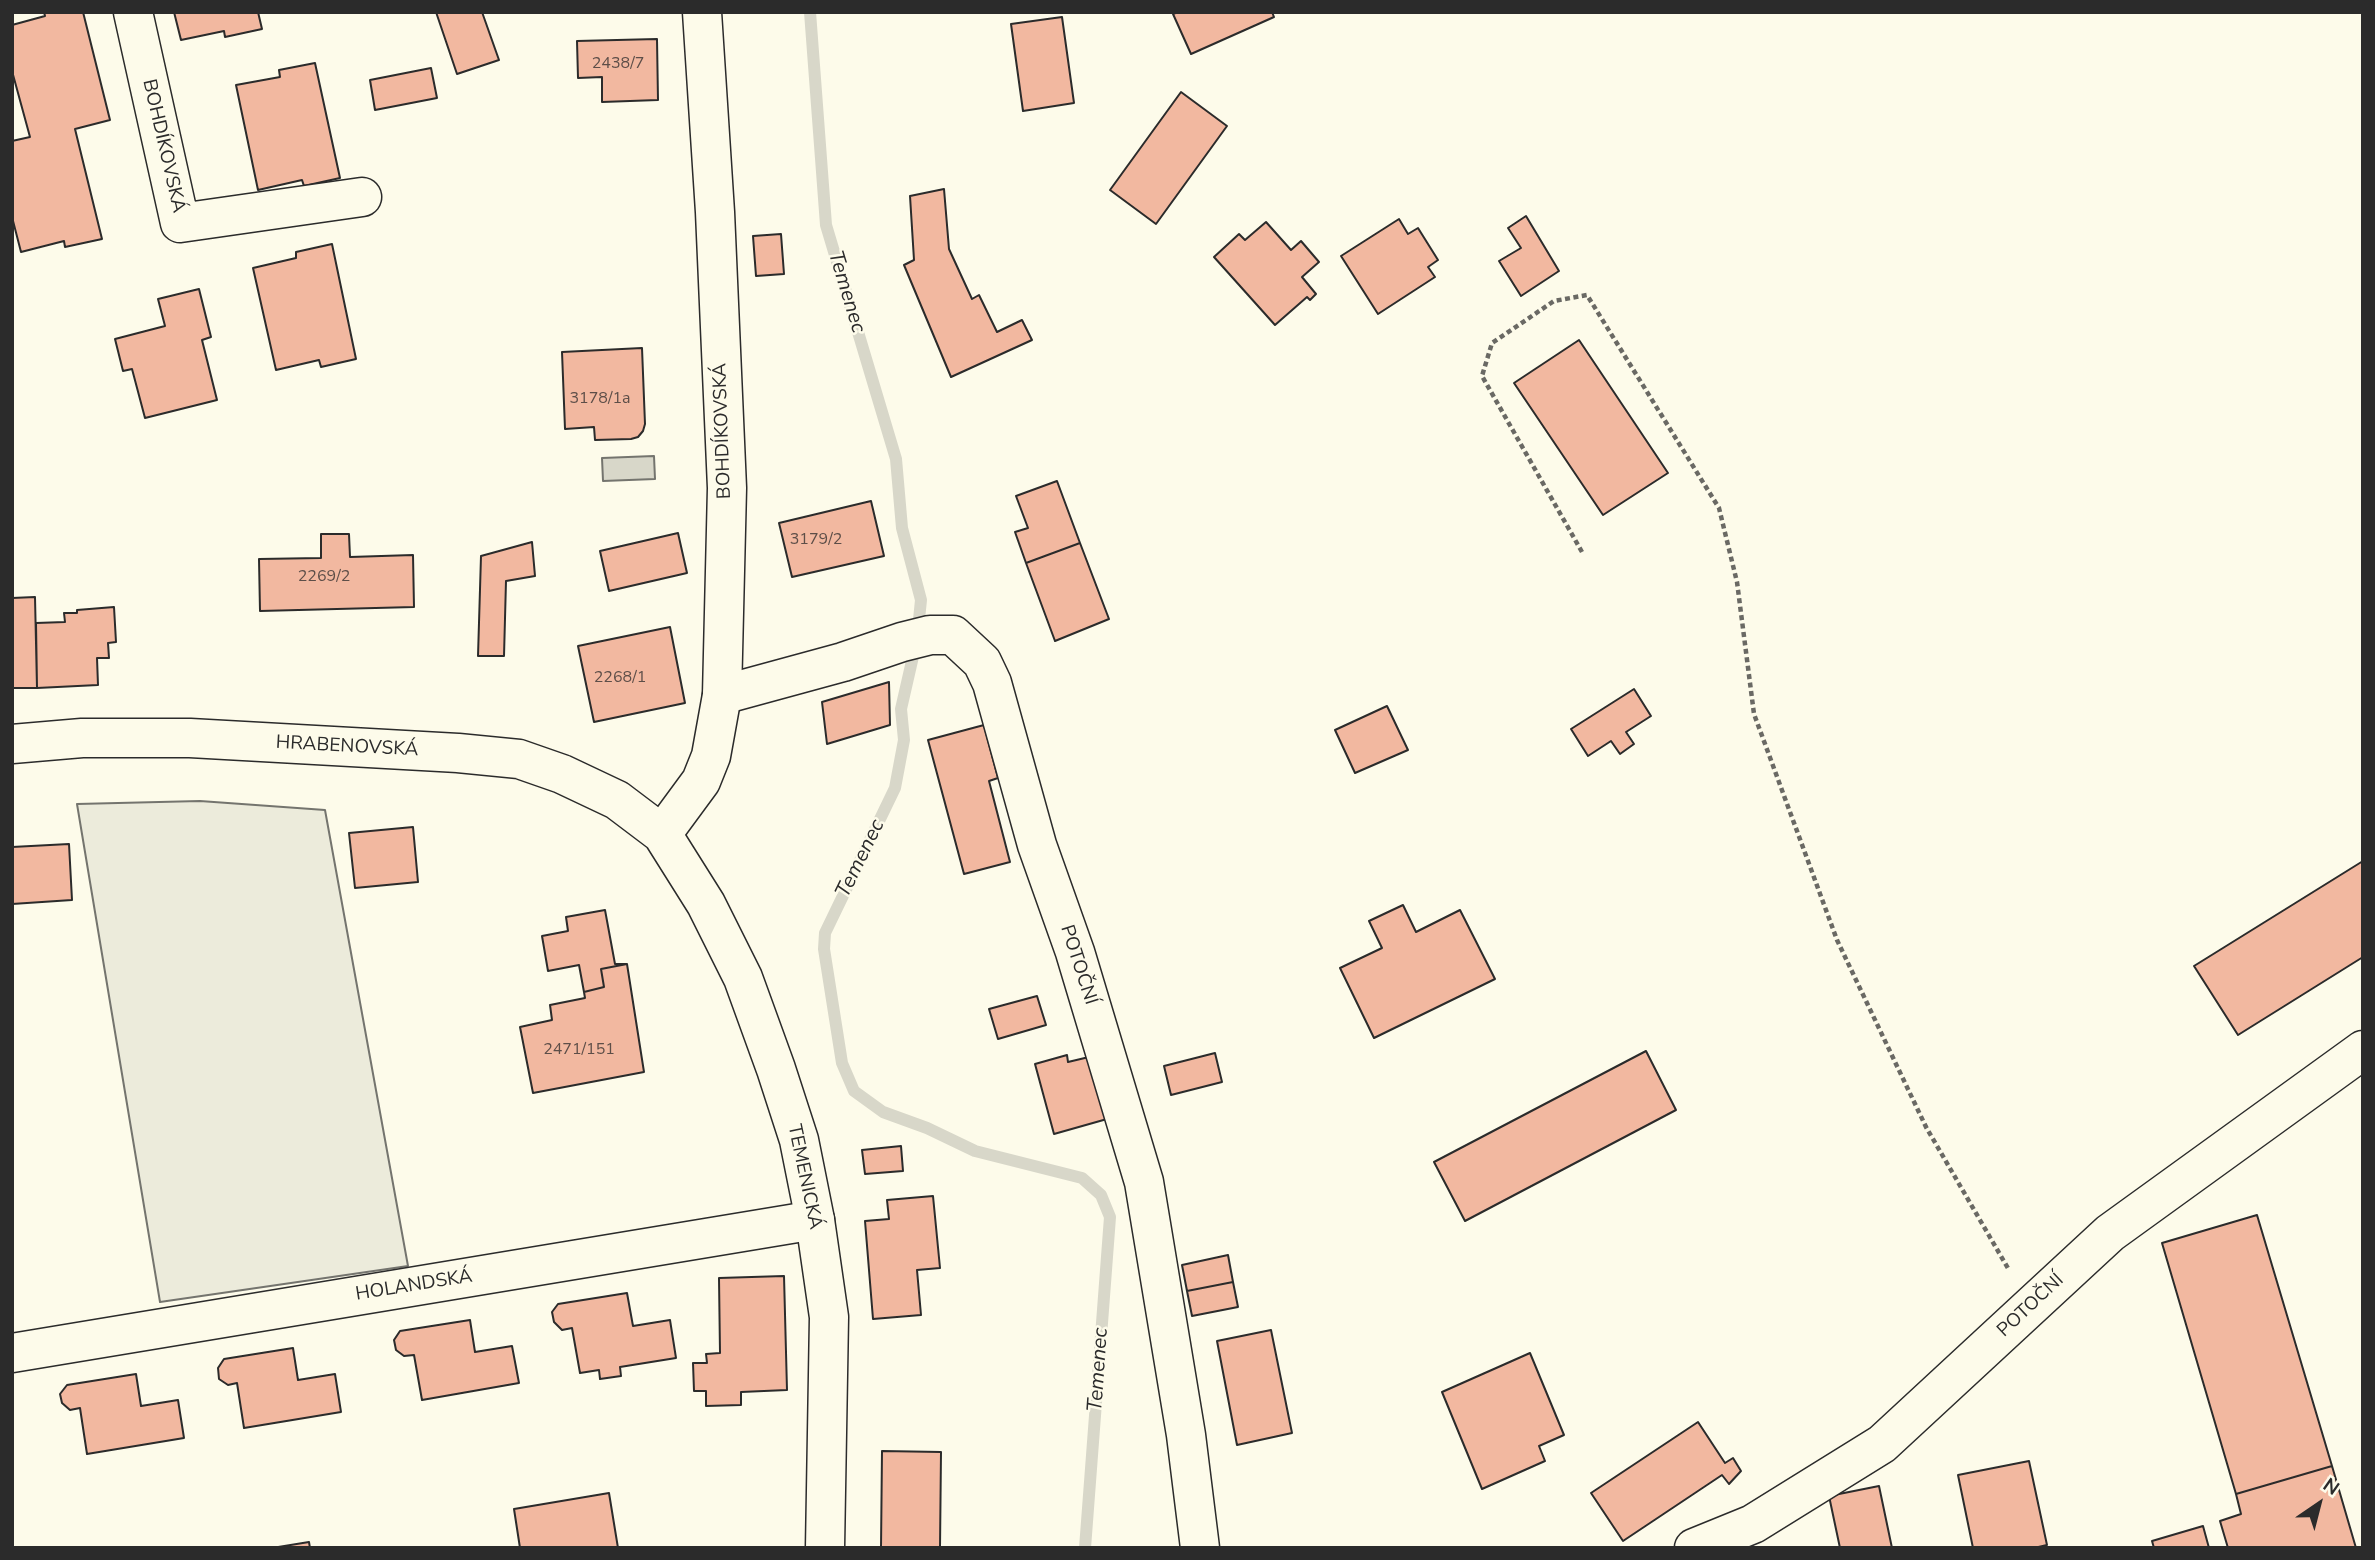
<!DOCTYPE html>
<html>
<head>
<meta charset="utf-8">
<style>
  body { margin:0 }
  #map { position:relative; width:2375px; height:1560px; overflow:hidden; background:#fdfbea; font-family:"Nunito Sans",sans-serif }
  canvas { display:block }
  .frame { position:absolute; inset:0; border:14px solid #2b2b2b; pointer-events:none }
  .north { position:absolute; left:2284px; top:1469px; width:70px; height:70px; -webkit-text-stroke:5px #fdfbea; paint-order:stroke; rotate:35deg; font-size:19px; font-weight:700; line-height:28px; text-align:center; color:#2b2b2b }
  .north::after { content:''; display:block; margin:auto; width:24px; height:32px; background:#2b2b2b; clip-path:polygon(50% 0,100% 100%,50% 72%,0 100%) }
</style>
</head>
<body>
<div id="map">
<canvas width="2375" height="1560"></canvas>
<div class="frame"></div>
<div class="north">N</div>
</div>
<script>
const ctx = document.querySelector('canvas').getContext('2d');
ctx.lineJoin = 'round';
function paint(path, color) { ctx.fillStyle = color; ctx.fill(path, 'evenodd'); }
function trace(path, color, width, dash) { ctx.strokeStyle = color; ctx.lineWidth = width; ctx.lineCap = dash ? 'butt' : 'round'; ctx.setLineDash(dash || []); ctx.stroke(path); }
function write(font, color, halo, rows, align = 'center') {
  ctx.font = font + ' "Nunito Sans",sans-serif'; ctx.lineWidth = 5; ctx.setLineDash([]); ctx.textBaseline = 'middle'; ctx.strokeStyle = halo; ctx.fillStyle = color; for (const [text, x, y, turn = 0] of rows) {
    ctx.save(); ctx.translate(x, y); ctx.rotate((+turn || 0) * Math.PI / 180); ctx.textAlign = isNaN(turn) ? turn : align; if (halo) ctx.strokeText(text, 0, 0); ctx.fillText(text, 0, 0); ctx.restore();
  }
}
const green = new Path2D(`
  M200 801 325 810 408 1266 160 1302 77 804Z`);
const water = new Path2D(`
  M654 456 655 479 603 481 602 458Z`);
const stream = new Path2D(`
  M810 12 826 225 896 459 902 528 921 600 917 639 901 709 904 740 895 788 825 933 824 949 842 1063 854 1091 883 1112 927 1128 975 1151 1082 1178 1101 1195 1110 1217 1085 1548`);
const building = new Path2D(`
  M44 12H83L110 120 75 129 102 239 65 247 64 241 21 252 12 217V141L30 137 12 71V25L45 16Z
  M174 12H258L262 29 225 37 224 31 181 40Z
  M436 12H482L499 60 457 74Z
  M1178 12H1272L1274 17 1191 54 1173 14Z
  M1062 17 1074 103 1023 111 1011 24Z
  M657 39 658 100 602 102V77L578 78 577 41Z
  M315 63 340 178 304 186 302 180 258 190 236 85 280 77 279 70Z
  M431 68 437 98 375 110 370 80Z
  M1181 92 1227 126 1156 224 1110 190Z
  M944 189 949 249 972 299 979 295 997 332 1022 320 1032 340 951 377 904 265 914 260 910 196Z
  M1526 216 1559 271 1521 296 1499 261 1521 248 1508 228Z
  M1399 219 1408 234 1418 228 1438 260 1428 267 1435 277 1378 314 1341 256Z
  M1266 222 1291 250 1301 241 1319 262 1302 277 1316 294 1310 300 1307 297 1275 325 1214 257 1239 234 1245 240Z
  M781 234 784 274 756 276 753 236Z
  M332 244 356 359 321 367 319 360 276 370 253 268 296 258V252Z
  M199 289 211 337 202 340 217 400 145 418 132 369 123 371 115 339 165 326 158 299Z
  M1579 340 1668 473 1603 515 1514 383Z
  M642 348 645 424 643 431 638 437 631 439 595 440 594 427 565 429 562 352Z
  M1057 481 1080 543 1026 563 1015 532 1028 528 1016 496Z
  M871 501 884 556 792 577 779 523Z
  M678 533 687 573 609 591 600 551Z
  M321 534H349L350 557 413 555 414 607 260 611 259 559 321 558Z
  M532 542 535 576 506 581 504 656H478L481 556Z
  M1080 543 1109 619 1055 641 1026 563Z
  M35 597 37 688H12V598Z
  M114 607 116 642 108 643 109 658H97L98 685 37 688 36 623 65 622 64 613H77V610Z
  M670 627 685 703 594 722 578 646Z
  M889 682 890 725 827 744 822 702Z
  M1634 689 1651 716 1626 732 1634 744 1620 754 1611 741 1588 756 1571 729Z
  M1387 706 1408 750 1355 773 1335 730Z
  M984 725 998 778 989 781 1010 862 964 874 928 740Z
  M413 827 418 882 355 888 349 833Z
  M69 844 72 900 12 904V847Z
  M2363 861V957L2238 1035 2194 966Z
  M1403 905 1416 932 1460 910 1495 979 1374 1038 1340 968 1382 948 1369 921Z
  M605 910 615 964H627L601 969 604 987 584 992 579 965 548 971 542 936 568 931 566 917Z
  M627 964 644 1072 533 1093 520 1027 552 1020 550 1005 585 998 584 992 604 987 601 969Z
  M1037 996 1046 1025 998 1039 989 1009Z
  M1646 1051 1676 1110 1465 1221 1434 1162Z
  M1215 1053 1222 1082 1171 1095 1164 1066Z
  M1067 1055 1068 1062 1089 1057 1107 1119 1054 1134 1035 1064Z
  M901 1146 903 1171 865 1174 862 1150Z
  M933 1196 940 1268 917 1270 921 1315 873 1319 865 1221 889 1219 887 1200Z
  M2257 1215 2332 1466 2236 1494 2162 1243Z
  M1228 1255 1233 1282 1187 1291 1182 1265Z
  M784 1276 787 1390 741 1392V1405L706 1406V1391H694L693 1363H707L706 1354 720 1353 719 1278Z
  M1233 1282 1238 1307 1192 1316 1187 1291Z
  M627 1293 633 1326 670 1320 676 1358 620 1367 621 1376 600 1379 599 1370 580 1373 572 1328 562 1330 554 1322 552 1312 558 1304Z
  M470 1320 475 1352 512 1346 519 1383 422 1400 414 1355 404 1356 396 1350 394 1340 400 1331Z
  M1271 1330 1292 1433 1237 1445 1217 1341Z
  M293 1348 298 1380 335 1374 341 1412 244 1428 237 1383 228 1385 219 1379 218 1368 224 1359Z
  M1530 1353 1564 1435 1539 1446 1545 1461 1482 1489 1442 1392Z
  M136 1374 141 1406 178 1400 184 1438 87 1454 80 1408 70 1410 62 1403 60 1394 67 1385Z
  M1698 1422 1725 1463 1733 1458 1741 1471 1729 1484 1722 1475 1623 1541 1591 1493Z
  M882 1451 941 1452 940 1548H881Z
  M2029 1461 2047 1545 2034 1548H1973L1958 1475Z
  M2332 1466 2356 1548H2228L2220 1521 2241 1514 2236 1494Z
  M1879 1486 1892 1548H1840L1829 1496Z
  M609 1493 618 1548H520L514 1509Z
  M2203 1526 2209 1548H2154L2152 1541Z
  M309 1542 310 1548H272Z`);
const path = new Path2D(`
  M1582 552 1482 376 1492 343 1554 301 1587 295 1719 508 1737 582 1754 714 1837 940 1926 1127 2009 1270`);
const minor = new Path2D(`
  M133 12 180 223 362 197
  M722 695 843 662 902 642 930 635H953L982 662 992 683 1037 845 1075 952 1144 1182 1186 1435 1200 1548
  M12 1353 815 1220
  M1694 1548 1753 1524 1882 1444 2110 1233 2363 1050`);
const tertiary = new Path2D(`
  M12 744 82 738H190L458 753 519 759 562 774 617 800 662 834 706 904 743 978 776 1069 799 1140 815 1220 829 1317 825 1548
  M662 834 701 781 711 756 722 695 727 488 715 212 702 12`);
const numberNames = [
  ["2438/7",618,64],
  ["3178/1a",600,399],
  ["3179/2",816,540],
  ["2269/2",324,577],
  ["2268/1",620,678],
  ["2471/151",579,1050]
];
const streetNames = [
  ["BOHDÍKOVSKÁ",163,146,77],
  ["BOHDÍKOVSKÁ",723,431,-92],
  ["HRABENOVSKÁ",347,747,3],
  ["POTOČNÍ",1078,965,72],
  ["TEMENICKÁ",804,1177,78],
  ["HOLANDSKÁ",414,1286,-9],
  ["POTOČNÍ",2031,1306,-43]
];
const waterNames = [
  ["Temenec",846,292,73],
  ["Temenec",861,859,-64],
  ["Temenec",1099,1370,-86]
];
paint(green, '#ecebdb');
trace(green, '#74746e', 2);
paint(water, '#d8d7c9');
trace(water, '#74746e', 2);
trace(stream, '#d8d7c9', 12);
paint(building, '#f2b8a0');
trace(building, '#2b2b2b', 2);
trace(minor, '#2b2b2b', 41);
trace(tertiary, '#2b2b2b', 41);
trace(path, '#6a6964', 4.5, [5, 3.5]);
trace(minor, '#fdfbea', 38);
trace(tertiary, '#fdfbea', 38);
write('16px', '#5d4e48', null, numberNames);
write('19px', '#2b2b2b', '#fdfbea', streetNames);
write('italic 21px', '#2b2b2b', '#fdfbea', waterNames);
</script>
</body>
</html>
